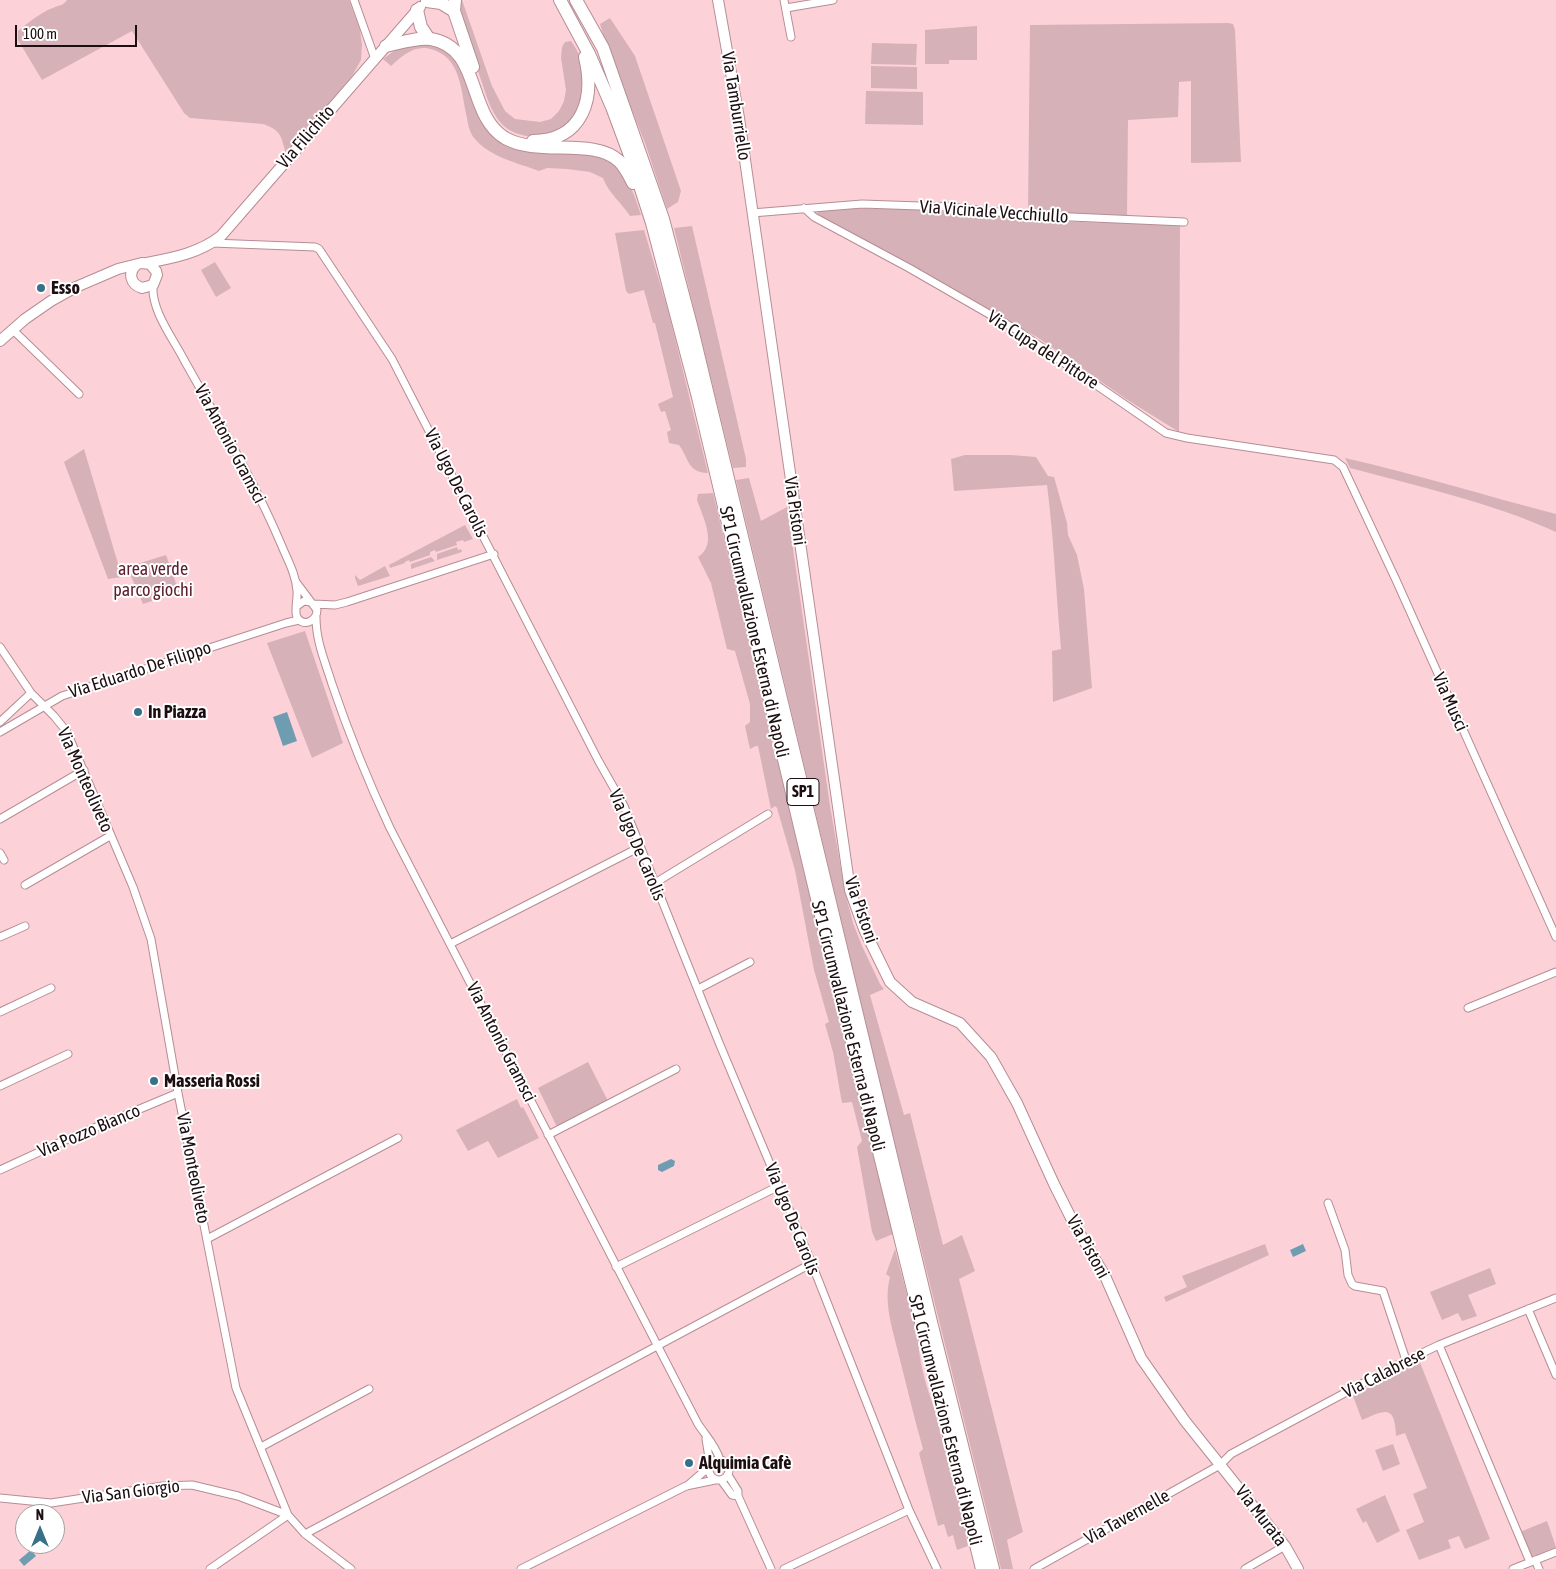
<!DOCTYPE html>
<html>
<head>
<meta charset="utf-8">
<style>
  body { margin:0 }
  #map { position:relative; width:1556px; height:1569px; overflow:hidden; background:#fdd1d8; font-family:"Asap Condensed",sans-serif }
  canvas { display:block }
  .north { position:absolute; left:15px; top:1504px; width:50px; height:50px; box-sizing:border-box; background:#fff; border:1px solid #a49fa0; border-radius:50%; rotate:0deg; font-size:14px; font-weight:700; line-height:20px; text-align:center; color:#1c0e11 }
  .north::after { content:''; display:block; margin:auto; width:18px; height:22px; background:#367189; clip-path:polygon(50% 0,100% 100%,50% 72%,0 100%) }
  .scale { position:absolute; left:15px; top:25px; width:122px; height:22px; box-sizing:border-box; border:2px solid #1c0e11; border-top:0; padding-left:6px; font-size:15px; line-height:18px; white-space:nowrap; color:#1c0e11; -webkit-text-stroke:4px #fff; paint-order:stroke }
</style>
</head>
<body>
<div id="map">
<canvas width="1556" height="1569"></canvas>
<div class="north">N</div>
<div class="scale">100 m</div>
</div>
<script>
const ctx = document.querySelector('canvas').getContext('2d');
ctx.lineJoin = 'round';
function paint(path, color) { ctx.fillStyle = color; ctx.fill(path, 'evenodd'); }
function trace(path, color, width, dash) { ctx.strokeStyle = color; ctx.lineWidth = width; ctx.lineCap = dash ? 'butt' : 'round'; ctx.setLineDash(dash || []); ctx.stroke(path); }
function write(font, color, halo, rows, align = 'center') {
  ctx.font = font + ' "Asap Condensed",sans-serif'; ctx.lineWidth = 4; ctx.setLineDash([]); ctx.textBaseline = 'middle'; ctx.strokeStyle = halo; ctx.fillStyle = color; for (const [text, x, y, turn = 0] of rows) {
    ctx.save(); ctx.translate(x, y); ctx.rotate((+turn || 0) * Math.PI / 180); ctx.textAlign = isNaN(turn) ? turn : align; if (halo) ctx.strokeText(text, 0, 0); ctx.fillText(text, 0, 0); ctx.restore();
  }
}
const green = new Path2D(`
  M67 0H349L360 30 362 45 361 60 352 76 286 154C281 136 282 131 263 124L190 118 184 113 132 31 42 80 18 40V31C28 23 41 12 53 8 59 5 63 6 67 0Z
  M458 0H462L492 86 505 111 515 119 540 122 551 119 559 111 564 101 566 90 561 58 562 47 565 42 571 41C587 64 589 82 578 108 576 112 575 119 572 122 554 141 517 142 500 122 490 110 486 94 481 80 472 54 464 27 458 0Z
  M610 18 635 56 681 191 678 202 667 209 645 143 608 50 600 24Z
  M1228 23 1233 24 1235 30 1241 162 1191 163V81L1179 82 1178 117 1128 120 1127 216 1028 213 1030 25Z
  M977 26V60H949V64H925V30Z
  M425 42 453 54 494 134 595 155C625 166 632 187 641 215L630 216C621 202 609 194 603 178L590 172 567 169 547 168 539 171C518 163 490 157 475 139 470 134 468 125 467 118 461 93 462 60 434 50 416 43 403 55 391 66L383 59 398 48Z
  M872 43 917 44 916 65 871 64Z
  M871 66 917 67V89L871 88Z
  M866 91 923 92V125L865 124Z
  M844 208 910 209 1050 221 1180 225 1179 432 1126 399 1037 337 817 214 819 209Z
  M692 226 746 459V467L733 468 674 228Z
  M644 230 668 310 708 473C688 473 689 459 679 445L669 443 667 432 671 430 665 411 661 412 658 404 673 397 655 323H653L644 290 629 294 626 291 615 233Z
  M215 262 231 288 216 297 201 270Z
  M84 449 122 577 108 579 64 462Z
  M965 455H1011L1036 457 1048 476 1054 477 1067 523 1068 535 1077 555 1084 589 1092 688 1053 702 1052 651 1061 649C1056 595 1054 540 1047 485L954 491 951 459Z
  M1345 458C1416 474 1486 496 1556 514V532C1493 503 1417 486 1350 468Z
  M749 478 761 521 787 507 830 806 845 892 853 923 862 946 880 984 884 989 870 995 904 1115 910 1113 943 1245 962 1235 975 1271 959 1279 1023 1532 1007 1540 1013 1569H1001L890 1124 736 480Z
  M713 493 769 724 773 749 782 774 893 1234 876 1241 872 1232 857 1147 862 1141 852 1102 842 1103 833 1052 825 1024 829 1022 814 970 795 870 777 808 775 806 771 809 758 746H756L750 749 745 726 750 722V704L735 651 727 649 711 583 698 557C718 544 703 518 697 500L698 494Z
  M465 525 473 539 464 542 463 540 456 542 457 545 436 552 435 550 430 552V555L410 562 409 560 405 562V563L390 568 389 565Z
  M457 547 458 550 461 549 462 552 437 560V554Z
  M166 555 179 592 143 604 127 567Z
  M431 557 435 561 411 569V564Z
  M385 566 390 576 358 586 355 578V575L360 580Z
  M305 631 343 743 312 758 267 643Z
  M588 1062 608 1101 557 1127 538 1088Z
  M517 1099 521 1108 523 1107 539 1138 498 1158 488 1141 468 1151 456 1130Z
  M1265 1244 1269 1255 1166 1302 1164 1297 1187 1287 1182 1276Z
  M895 1249 916 1329 921 1364 926 1384 934 1408 965 1530 968 1546 957 1550 953 1535 948 1537 944 1524 938 1526 919 1453 923 1449C914 1418 907 1387 899 1356 893 1330 883 1303 890 1277L886 1274Z
  M1490 1268 1496 1284 1468 1295 1477 1316 1462 1321 1458 1313 1442 1320 1430 1292Z
  M1419 1360 1490 1539 1465 1549 1459 1536 1448 1540 1451 1548 1419 1560 1406 1530 1424 1522 1413 1494 1427 1488 1405 1433 1396 1436C1395 1404 1385 1410 1362 1420L1353 1396Z
  M1393 1444 1400 1464 1383 1471 1375 1450Z
  M1385 1495 1400 1531 1377 1543 1366 1521 1363 1523 1356 1509Z
  M1547 1521 1556 1547 1531 1557 1520 1532Z`);
const water = new Path2D(`
  M287 712 297 741 283 746 273 717Z
  M671 1159 675 1161 674 1166 662 1172 658 1170V1165Z
  M1303 1244 1306 1251 1293 1257 1290 1250Z
  M31 1550 36 1556 24 1566 19 1560Z`);
const street = new Path2D(`
  M354 0 375 59
  M784 0 791 37
  M786 8 833 0
  M804 208 814 217 909 268 1015 329 1166 433 1187 438 1334 460 1343 467 1396 580 1556 937
  M752 213 862 204 949 207 1026 215 1184 222
  M212 243 315 247 319 249 392 359 598 760 624 806 720 1045 810 1259 909 1510 937 1569
  M153 285C151 310 172 337 183 358 217 419 254 480 281 544 287 559 296 574 297 591 298 598 294 611 297 617 303 628 317 621 317 610L311 602 304 601 297 606
  M13 330 79 394
  M296 582 311 602
  M314 604 335 605 347 602 494 554
  M316 617C316 642 325 661 332 684 349 734 368 781 390 828L698 1424C706 1436 716 1446 720 1460
  M0 647 31 693 54 716 67 732 133 887 151 939 178 1093 236 1388 288 1515 305 1534 351 1569
  M0 722 31 693
  M0 732 62 696 286 623 299 620
  M0 819 84 770
  M0 853 4 860
  M655 883 768 814
  M25 885 110 836
  M0 937 25 926
  M450 944 640 847
  M698 989 750 962
  M1468 1008 1556 972
  M0 1012 51 988
  M0 1086 68 1054
  M548 1135 676 1069
  M0 1170 63 1141 178 1093
  M1328 1203 1345 1250 1348 1275 1352 1284 1355 1286 1383 1291 1406 1360
  M207 1239 398 1138
  M616 1267 779 1186
  M1528 1309 1556 1375
  M1439 1345 1530 1562
  M706 1439 710 1464
  M261 1447 369 1389
  M709 1470a10 10 0 1 1 20 0a10 10 0 1 1-20 0Z
  M728 1475 738 1491V1496L771 1569
  M721 1480 732 1495 738 1496
  M687 1486 709 1467
  M0 1498 51 1503 163 1486 192 1485 238 1496 288 1515
  M305 1534 805 1267
  M1535 1560 1539 1569
  M210 1569 288 1515
  M521 1569 686 1486 715 1480
  M784 1569 909 1510
  M1034 1569 1220 1465 1231 1454 1397 1365 1439 1345 1556 1298
  M1245 1569 1285 1546
  M1513 1569 1556 1552`);
const secondary = new Path2D(`
  M718 0 739 118 850 890 864 929 890 982 912 1002 960 1023 991 1057 1017 1103 1054 1184 1073 1222 1105 1276 1141 1358 1185 1421 1285 1546 1298 1569
  M146 263C172 258 200 253 221 236L420 7
  M0 341 25 319 51 301 76 287 118 269 142 263 150 264 156 271 157 275 153 285 142 288C130 284 128 273 136 265`);
const highway = new Path2D(`
  M455 0 454 11 473 67
  M560 0 589 54 612 107 632 161 652 223 698 397 830 953 982 1569
  M576 0 603 48 663 219 692 329 931 1322 993 1569
  M427 1 441 3 454 11
  M417 10 421 27 429 39
  M386 46C400 43 417 37 431 39 482 48 466 114 505 138 538 157 593 137 619 161 626 168 629 175 633 183
  M533 141C583 140 595 99 585 57`);
const markers = [
  [41,288,5,"#367189"],
  [138,712,5,"#367189"],
  [154,1081,5,"#367189"],
  [689,1463,5,"#367189"]
];
const shields = [
  [803,792,32]
];
const shieldNames = [
  ["SP1",803,792]
];
const streetNames = [
  ["Via Tamburriello",736,106,81],
  ["Via Filichito",306,137,-49],
  ["Via Vicinale Vecchiullo",994,212,4],
  ["Via Cupa del Pittore",1043,350,33],
  ["Via Antonio Gramsci",230,444,62],
  ["Via Ugo De Carolis",456,483,63],
  ["Via Pistoni",795,511,82],
  ["SP1 Circumvallazione Esterna di Napoli",754,632,77],
  ["Via Eduardo De Filippo",140,670,-18],
  ["Via Musci",1450,702,66],
  ["Via Monteoliveto",85,780,66],
  ["Via Ugo De Carolis",637,845,67],
  ["Via Pistoni",861,910,71],
  ["SP1 Circumvallazione Esterna di Napoli",848,1026,76],
  ["Via Antonio Gramsci",501,1042,63],
  ["Via Pozzo Bianco",89,1131,-23],
  ["Via Monteoliveto",193,1168,79],
  ["Via Ugo De Carolis",792,1219,68],
  ["Via Pistoni",1088,1247,61],
  ["Via Calabrese",1384,1373,-27],
  ["SP1 Circumvallazione Esterna di Napoli",945,1420,76],
  ["Via San Giorgio",131,1492,-7],
  ["Via Murata",1261,1516,52],
  ["Via Tavernelle",1127,1517,-29]
];
const poiNames = [
  ["Esso",51,288],
  ["In Piazza",148,712],
  ["Masseria Rossi",164,1081],
  ["Alquimia Cafè",699,1463]
];
const parkNames = [
  ["area verde",153,569],
  ["parco giochi",153,590]
];
paint(green, '#d6b2b8');
paint(water, '#6e9db2');
trace(street, '#b68d94', 9);
trace(secondary, '#b68d94', 12);
trace(highway, '#b68d94', 14);
trace(street, '#fff', 7);
trace(secondary, '#fff', 10);
trace(highway, '#fff', 12);
for (const [x, y, r, color] of markers) { const dot = new Path2D(); dot.arc(x, y, r, 0, 2 * Math.PI); ctx.fillStyle = color; ctx.fill(dot); trace(dot, '#fff', 2); }
for (const [x, y, w] of shields) { const box = new Path2D(); box.roundRect(x - w / 2, y - 13.5, w, 27, 4); ctx.fillStyle = '#fff'; ctx.fill(box); trace(box, '#1c0e11', 1); }
write('bold 16px', '#1c0e11', null, shieldNames);
write('18px', '#1c0e11', '#fff', streetNames);
write('bold 18px', '#1c0e11', '#fff', poiNames, 'left');
write('18px', '#5c202f', '#fff', parkNames);
</script>
</body>
</html>
